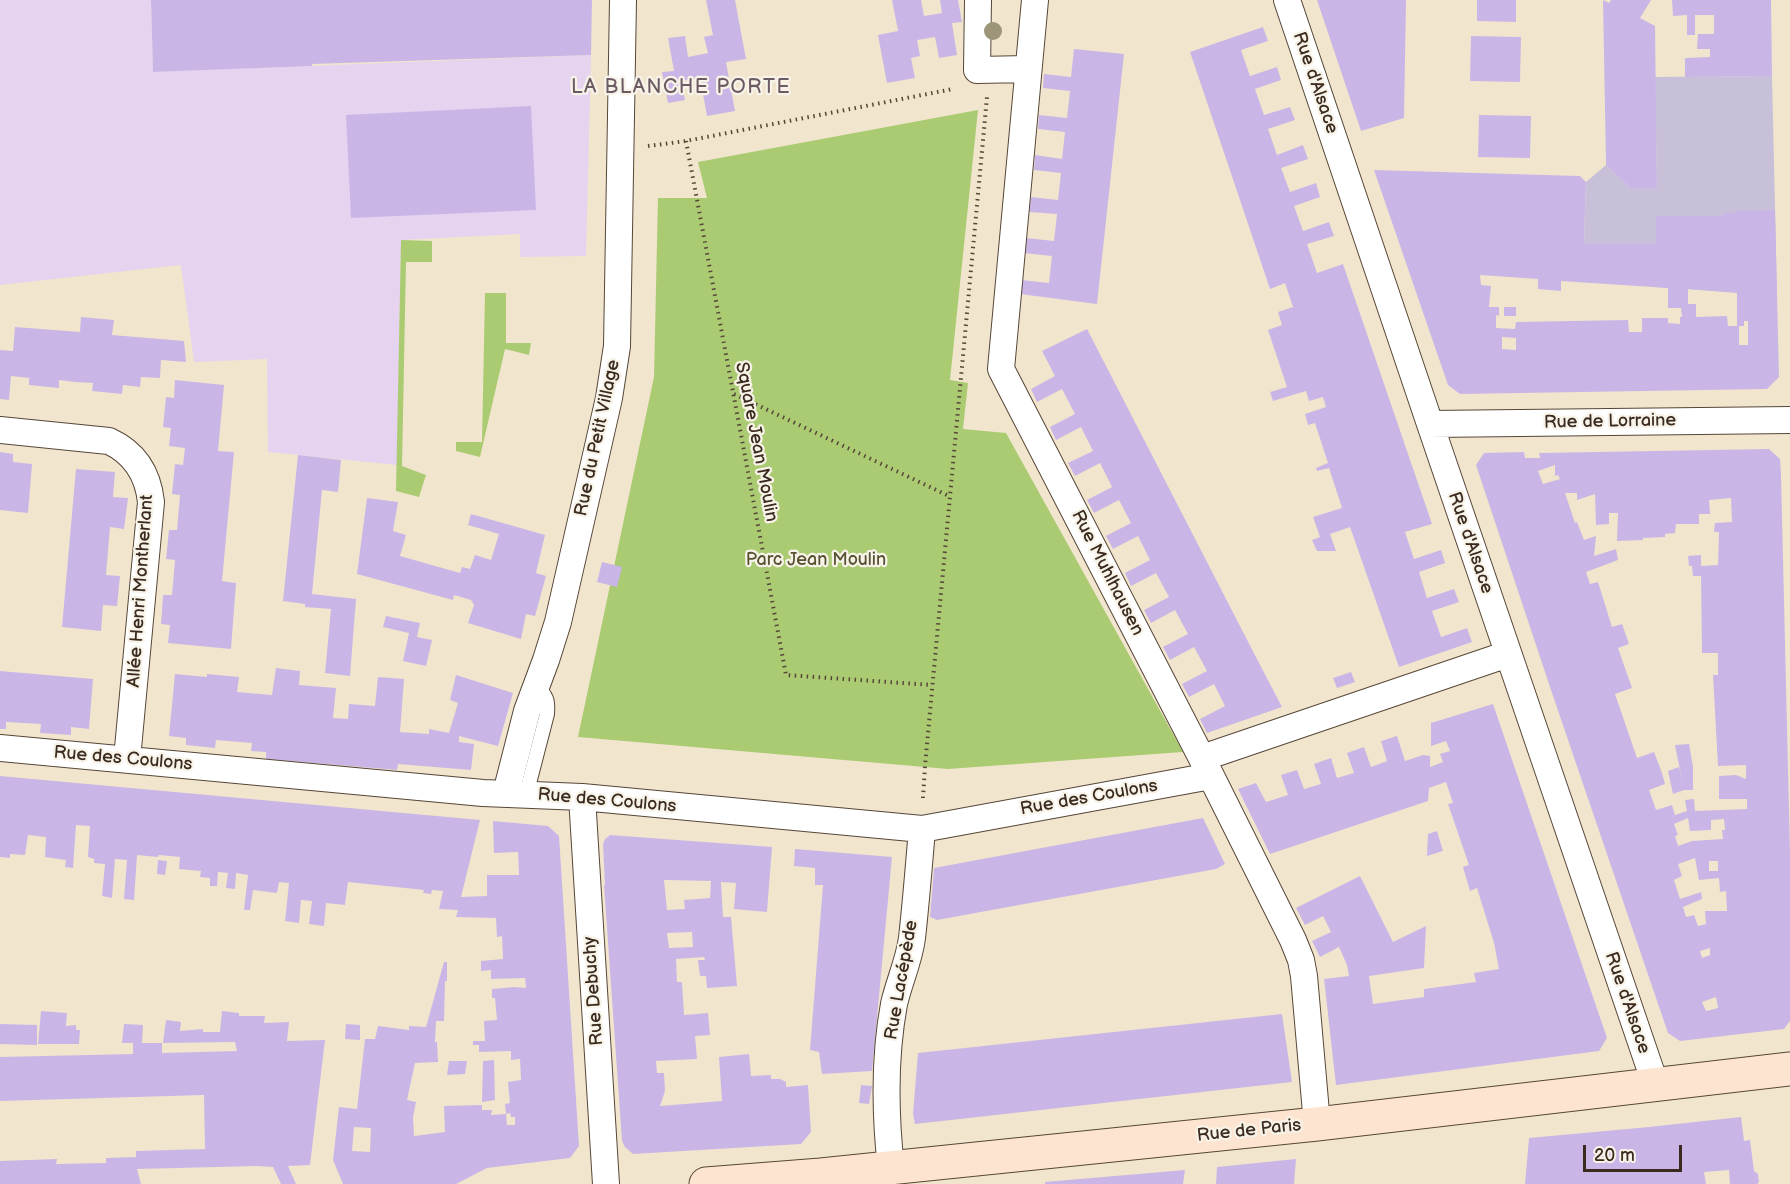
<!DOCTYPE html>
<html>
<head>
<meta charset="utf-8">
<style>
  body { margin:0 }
  #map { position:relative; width:1790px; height:1184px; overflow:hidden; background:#f1e6cd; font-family:"Balsamiq Sans",sans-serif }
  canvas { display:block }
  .scale { position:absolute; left:1583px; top:1145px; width:99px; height:27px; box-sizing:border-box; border:3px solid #3b2a1e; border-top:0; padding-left:8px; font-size:18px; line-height:21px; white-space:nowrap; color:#3b2a1e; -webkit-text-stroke:4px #f7f3e8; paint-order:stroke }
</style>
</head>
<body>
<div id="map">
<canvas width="1790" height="1184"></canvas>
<div class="scale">20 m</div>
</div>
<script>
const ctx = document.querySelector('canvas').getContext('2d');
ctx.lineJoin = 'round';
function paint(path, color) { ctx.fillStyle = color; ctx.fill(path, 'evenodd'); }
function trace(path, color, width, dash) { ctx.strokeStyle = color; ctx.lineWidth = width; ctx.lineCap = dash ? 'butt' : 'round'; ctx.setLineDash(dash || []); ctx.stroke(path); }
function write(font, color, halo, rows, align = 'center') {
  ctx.font = font + ' "Balsamiq Sans",sans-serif'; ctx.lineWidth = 4.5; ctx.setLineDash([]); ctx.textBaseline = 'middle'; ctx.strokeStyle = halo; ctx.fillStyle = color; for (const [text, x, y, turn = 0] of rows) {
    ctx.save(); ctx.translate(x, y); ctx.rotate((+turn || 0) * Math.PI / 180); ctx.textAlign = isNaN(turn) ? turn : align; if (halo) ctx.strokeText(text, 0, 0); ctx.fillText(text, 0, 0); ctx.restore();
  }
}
const built = new Path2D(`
  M0 0H151L153 72 591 55 586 256 520 257V234L401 240 397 465 268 452 267 359 194 362 181 265 0 285Z`);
const industrial = new Path2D(`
  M1772 76 1777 295 1655 287 1656 244H1584L1586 182 1606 165 1630 188 1657 187 1655 77Z`);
const green = new Path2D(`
  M978 110 950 380 968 383 963 429 1006 433 1183 752 948 769 578 737 654 377 658 198H707L698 162Z
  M401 240 432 241V262H406L402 466 426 475 419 497 396 491Z
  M485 293H506V343H531L529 355 505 349 480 457 456 451V442H482Z`);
const building = new Path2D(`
  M151 0H592L591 55 312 64V66L153 72Z
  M706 0H735L746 59 726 62 735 111 707 116 700 78 681 81 685 100 668 103 662 72 674 71 668 38 685 36 688 57 708 53 704 37 713 35Z
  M892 0H921L924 16 942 13 940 0H958L962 22 952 23 957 55 939 58 935 37 917 40 920 56 911 58 915 78 887 83 878 35 898 31Z
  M1317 0H1406L1404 118 1361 131Z
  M1477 0H1516V22L1477 21Z
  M1603 0 1609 3 1611 0H1651L1640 18 1655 26 1657 188H1630L1606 165Z
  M1672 0H1771L1772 76 1685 77V58L1710 57V49H1697L1698 34H1714V15H1695V35H1687V15L1673 16Z
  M1263 27 1268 41 1241 50 1250 76 1277 67 1281 80 1255 89 1264 115 1290 107 1295 120 1268 129 1277 155 1303 145 1308 159 1281 168 1290 192 1316 183 1320 197 1294 206 1303 231 1329 222 1334 236 1307 244 1317 273 1343 264 1432 524 1405 532 1414 559 1441 550 1445 563 1419 572 1427 598 1454 589 1459 602 1432 611 1441 637 1467 628 1472 642 1399 667 1350 527 1330 534 1336 551H1317L1312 540 1320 537 1313 517 1342 508 1329 468 1317 471 1316 468 1328 463 1315 423 1308 425 1305 414 1326 407 1323 397 1309 401 1306 391 1273 401 1270 392 1287 387 1268 330 1282 325 1278 312 1293 307 1285 283 1270 289 1190 52Z
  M1471 36 1521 37 1520 82 1470 81Z
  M1074 49 1124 54 1097 304 1020 294 1021 280 1049 283 1052 256 1024 253 1026 238 1054 241 1057 214 1029 212 1031 197 1058 200 1061 173 1034 170 1035 155 1062 159 1065 132 1038 129 1039 115 1067 118 1070 91 1043 88 1044 74 1071 77Z
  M531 106 536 210 351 218 346 115Z
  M1479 115 1531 116 1530 158 1478 157Z
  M1374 170 1580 176 1586 182 1584 244H1656V216H1723V213H1735L1734 211 1775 210 1779 377 1767 389 1460 394 1448 385ZM1480 275 1538 279V289L1561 291V281L1668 288V308H1681L1682 317H1680V324L1668 323V318H1642V332H1629L1628 320 1516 322 1515 329 1496 328V315L1499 316V307H1489L1491 286 1481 285ZM1688 289 1737 293V326H1744V321H1748V345H1739V326H1728L1727 316 1696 317V304H1688ZM1502 337 1516 338V350L1502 349Z
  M1504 307H1516V316H1504Z
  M81 317 114 320 112 335 184 341 186 362 161 360 160 378 141 377 140 387 123 385 122 394 92 391 93 383 75 382 59 380V388L29 385V378L11 376 9 400 0 399V350L13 351 15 327 80 332Z
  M1087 329 1258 661 1282 707 1207 733 1200 719 1225 706 1214 684 1189 697 1182 684 1207 671 1194 647 1170 660 1163 647 1188 634 1175 610 1151 623 1144 610 1169 597 1156 573 1131 586 1125 573 1150 560 1138 536 1113 549 1106 536 1131 523 1119 500 1094 513 1087 500 1112 487 1100 463 1075 476 1068 463 1093 451 1081 427 1056 440 1050 427 1075 414 1062 389 1037 402 1031 389 1055 376 1042 351Z
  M175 380 224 385 218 451 234 452 222 581 236 583 231 649 168 643 170 625 161 624 163 595H172L175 560 166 559 169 530H177L180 495 172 494 175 464 183 465 185 448 169 446 171 428 163 427 166 397 174 398Z
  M1769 449 1780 459 1781 474 1790 853V1021L1784 1029 1680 1041 1668 1033 1552 693 1476 465 1484 453 1524 452 1525 458H1540L1539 453ZM1555 465V476L1558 475 1560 479 1543 484 1538 471ZM1565 493H1577V500L1595 494 1596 525 1609 524V513H1618L1617 541 1643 540V538L1665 537V534L1675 533 1676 524H1699V514H1710L1709 500 1731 498 1732 522 1715 523 1714 532H1719L1718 565 1701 566V555L1688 556 1689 566H1692L1693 576H1701L1702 653H1718V675H1713L1718 766 1746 765V779L1736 775 1719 776V799H1747V809L1695 811 1694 799 1685 800 1687 811 1675 815 1672 805 1656 810 1649 790 1665 784 1662 773 1654 752 1637 758 1615 694 1632 688 1618 648 1629 644 1622 624 1612 627 1598 582 1590 584 1586 572 1618 560 1616 549 1594 556 1596 536 1584 540 1577 522 1575 523ZM1688 818 1690 831 1711 830V820L1724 819 1725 830H1722L1723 839 1692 841 1678 846 1675 836 1678 835 1674 824ZM1695 858 1699 880 1719 878 1720 892 1726 891 1727 911H1705L1706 924 1698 926 1694 915 1686 917 1683 907 1702 899 1701 892 1680 899 1674 880 1682 876 1678 864ZM1709 861H1718V871H1709ZM1710 948V955L1702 958 1700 951ZM1716 997 1718 1008 1706 1011 1702 1002Z
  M0 452 13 454V462L32 464 28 513 0 510Z
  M298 455 341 460 338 492 322 490 312 594 356 599 350 676 325 673 331 609 305 607V604L283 601Z
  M76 469 115 472 113 497 128 498 124 529 110 527 106 575 120 576 117 606 103 605 101 631 62 627Z
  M367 498 398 502 393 531 406 535 400 556 460 573 462 567 470 569 475 555 491 560 499 534 468 525 471 514 545 535 536 573 546 576 535 616 526 614 521 639 468 623 474 605 471 600 454 595 453 600 357 574Z
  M602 562 622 567 617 587 597 582Z
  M386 616 420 623 417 637 432 640 426 666 403 661 409 633 383 627Z
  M276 668 300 671 299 685 336 688 333 718 348 719 349 704 375 706 378 677 404 679 400 732 429 734V729L449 733 458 703 450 700 456 675 513 693 498 746 459 736V742L474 744 471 770 398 764 397 770 266 759V752L251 751 252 743 216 740 215 748 186 745V738L169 736 175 674 207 677V674L239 677 237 692 272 695Z
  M0 671 93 679 89 729 71 727V735L40 733 41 724 6 722V729H0Z
  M1351 672 1355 682 1337 688 1333 678Z
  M1493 704 1607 1038 1599 1051 1336 1085 1324 979 1349 976 1347 965 1339 947 1320 957 1312 941 1331 932 1323 916 1305 925 1296 908 1360 876 1393 942 1426 926 1424 968 1369 976 1373 1004 1424 997V989L1476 982 1474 973 1499 969 1494 943 1477 888 1470 891 1463 867 1469 865 1448 804 1453 803 1446 782 1429 788 1428 801 1270 854 1238 789 1256 783 1266 802 1288 795 1281 775 1297 770 1304 789 1321 784 1314 764 1331 758 1337 778 1354 773 1347 753 1364 747 1371 767 1387 761 1381 741 1397 736 1405 761 1423 755 1430 756V767L1443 762 1440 754 1450 751 1446 741 1431 746V723Z
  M1689 744 1693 767V790H1684L1673 794 1668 771 1679 767 1683 785 1675 745Z
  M0 776 480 820 461 897 487 896V875H519L518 852 494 853 493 821 548 826 559 836 579 1146 570 1158 487 1168 456 1184H343L333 1160 339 1107 357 1109 365 1039H375L378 1026 409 1030V1026L426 1027 444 962H447V981H445L444 1021H436L435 1042H437L438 1062 415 1063 407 1100 416 1102 413 1117 414 1136 445 1132 444 1106 482 1105V1110H492L491 1115 506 1114 507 1125H515V1117H511L510 1113 506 1114 505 1104 510 1103 508 1082 521 1080 520 1059 511 1060V1051L479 1052V1045H473V1041H485L484 1021 497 1020 495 998H492V989L514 987 526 988 525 978 491 979V970L481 971V961L503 959 502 936 497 937 496 918 456 917 458 910 439 909 443 891 432 890 431 894 423 893 424 890 348 882 345 905 326 903 324 926 309 924 312 901 301 900 299 923 285 921 289 883 279 882 277 893 253 890 250 910H244L248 875 236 873 235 889 226 888 228 873 218 872 217 886H210V878L200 877 201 871 179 869 180 857 159 855 158 857 137 855 134 900 124 899 127 860 115 859 112 898 102 896 105 864 94 863V859L88 857 90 826 76 825 73 868 65 867 66 860 45 857 46 837 28 835 25 855 10 854V858L0 857ZM354 1127 371 1128 370 1152 352 1151Z
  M1203 818 1225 864 1216 869 937 920 930 917 934 868Z
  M1437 831 1443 851 1427 856 1428 834Z
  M610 835 772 847 767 912 734 909 736 883 721 882 723 917H731L737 986 707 988 706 976H700L698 960H705L704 957 676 959 677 982H682L684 1015 708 1013 710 1035 695 1036 697 1059 656 1061 657 1073H664L665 1091 660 1106 722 1101 719 1057 749 1054 751 1076 771 1075V1079H780L786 1082V1087L808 1085 811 1132 801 1144 633 1154 625 1147 622 1141 604 885H605L603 844 605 839ZM664 880 711 881 710 898 684 900 685 909 667 910ZM692 932 693 947 669 948 667 933Z
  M795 849 892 857 872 1071 822 1074 819 1052 810 1050 823 885H815V868L794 866Z
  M158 860 167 861 165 875 157 874Z
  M41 1011 67 1013 66 1026 76 1025V1030H80L79 1044H38Z
  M222 1011 239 1013V1016H265L264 1023 289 1022 287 1041 325 1040 310 1165 288 1166 296 1184H281L273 1167 257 1166 137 1169 141 1184H0V1161L57 1159 56 1164 106 1163V1158L136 1157V1151L205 1149 204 1095 0 1101V1057L133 1054V1043H122L124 1024 143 1025 142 1043H162V1053L237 1051 235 1042 163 1043 166 1020 181 1022 180 1031 203 1029V1032H220Z
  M1282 1014 1292 1082 915 1124 913 1114 918 1053Z
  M0 1024 37 1025V1045L0 1044Z
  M346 1024 360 1025V1040L345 1039Z
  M494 1060 495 1100 482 1102 483 1061Z
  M449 1061H467L465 1074 447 1075Z
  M861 1085 872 1086 869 1104 859 1103Z
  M1741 1117 1744 1141 1750 1140 1754 1171 1758 1174 1759 1182 1757 1184H1730L1729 1170 1704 1172 1706 1184H1525L1529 1138 1649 1127Z
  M1296 1159 1294 1184H1216L1217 1167Z
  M1185 1170 1183 1184H1045V1182Z`);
const path = new Path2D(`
  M686 141 786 675 932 685
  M648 146 686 141 953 89
  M734 394 949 496
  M923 798 925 766 987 97`);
const lane = new Path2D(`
  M526 795 547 714C548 701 547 695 536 688`);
const street = new Path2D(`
  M978 0 977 70 1028 69
  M1035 0 1001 369 1211 776 1293 940 1301 960 1304 976 1317 1124
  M1287 0 1430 424 1656 1086
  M1430 424 1790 420
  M0 430 109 441C135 453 148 474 151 502L127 759
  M0 748 483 793 582 797 922 829 1211 776
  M1202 758 1508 654
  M506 793 527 711 546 660 558 622 609 398 617 346 623 0
  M582 797 606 1184
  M891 1168C885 1114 884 1058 894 1004 899 982 909 961 912 938 916 902 919 865 922 829`);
const secondary = new Path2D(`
  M706 1184 821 1175 1317 1124 1790 1069`);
const trees = [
  [993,31]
];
const streetNames = [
  ["Rue d'Alsace",1315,83,71],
  ["Rue de Lorraine",1610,422,-1],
  ["Rue du Petit Village",598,438,-78],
  ["Square Jean Moulin",756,442,79],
  ["Rue d'Alsace",1470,543,71],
  ["Rue Muhlhausen",1107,573,63],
  ["Allée Henri Montherlant",141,591,-86],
  ["Rue des Coulons",123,759,5],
  ["Rue des Coulons",1089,798,-10],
  ["Rue des Coulons",607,801,5],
  ["Rue Lacépède",902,980,-80],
  ["Rue Debuchy",594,991,-94],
  ["Rue d'Alsace",1627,1003,71],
  ["Rue de Paris",1249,1131,-6]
];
const parkNames = [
  ["Parc Jean Moulin",816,560]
];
const neighbourhoodNames = [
  ["LA BLANCHE PORTE",681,88]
];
paint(built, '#e5d3f0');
paint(industrial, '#c7c0d8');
paint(green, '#abcb73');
paint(building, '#cab6e6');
trace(lane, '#564638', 16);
trace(street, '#564638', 28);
trace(secondary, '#564638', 35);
trace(path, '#564638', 4, [1.5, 4.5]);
trace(lane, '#fff', 14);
trace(street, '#fff', 26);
trace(secondary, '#fde4d0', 33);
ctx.fillStyle = '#9c9578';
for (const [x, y] of trees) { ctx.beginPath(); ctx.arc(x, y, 9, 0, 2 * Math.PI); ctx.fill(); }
write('18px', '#3b2a1e', '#f7f3e8', streetNames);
write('18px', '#575233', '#f7f3e8', parkNames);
ctx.letterSpacing = '1.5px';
write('20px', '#6d5b64', '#f7f3e8', neighbourhoodNames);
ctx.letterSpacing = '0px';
</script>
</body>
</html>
